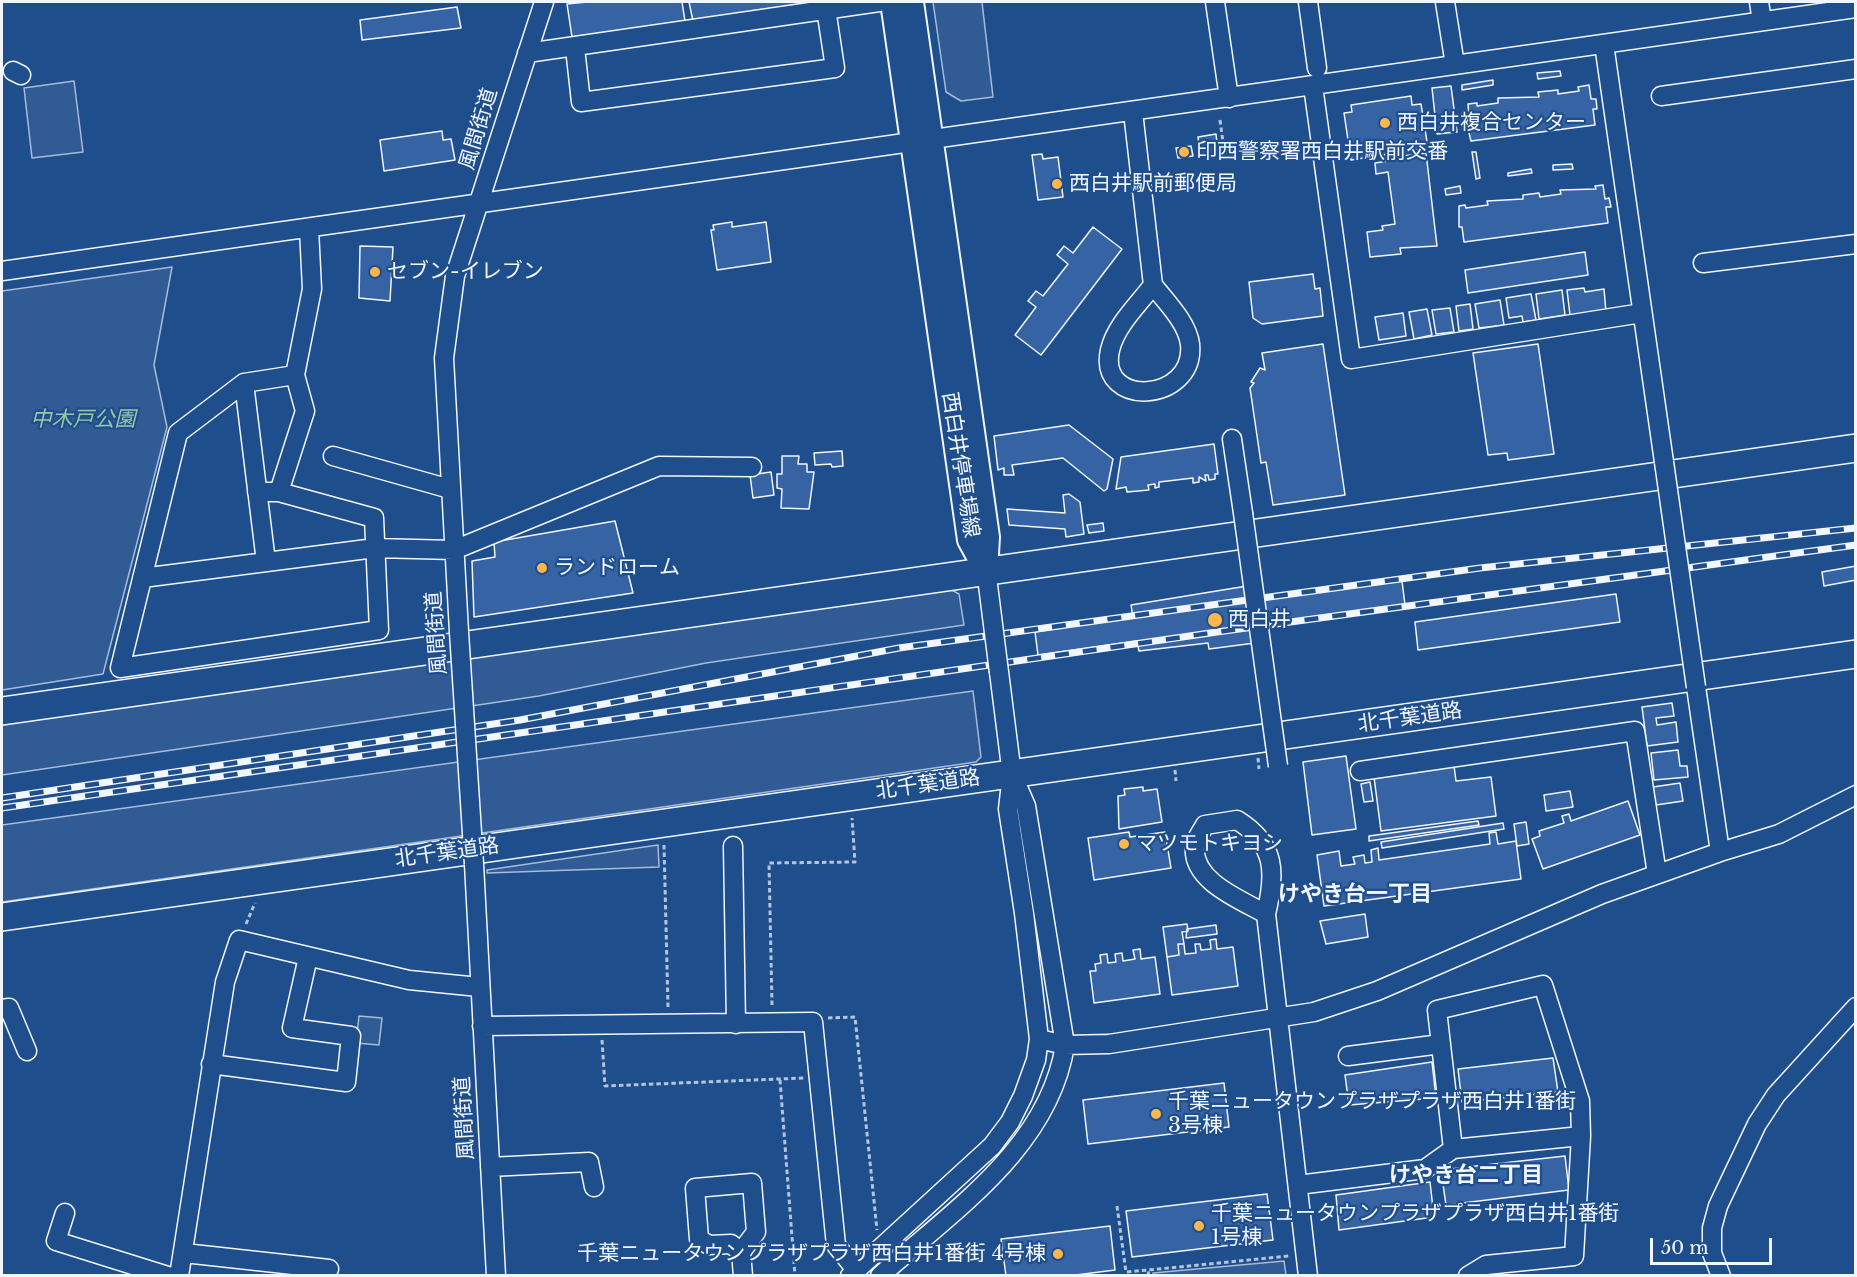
<!DOCTYPE html>
<html>
<head>
<meta charset="utf-8">
<style>
  body { margin:0 }
  #map { position:relative; width:1857px; height:1277px; overflow:hidden; background:#1f4e8c; font-family:"Libre Baskerville",serif }
  canvas { display:block }
  .frame { position:absolute; inset:0; border:3px solid #f2f6ff; pointer-events:none }
  .scale { position:absolute; left:1650px; top:1238px; width:122px; height:27px; box-sizing:border-box; border:3px solid #f2f6ff; border-top:0; padding-left:8px; font-size:18px; line-height:21px; white-space:nowrap; color:#f2f6ff; -webkit-text-stroke:4px #1f4e8c; paint-order:stroke }
</style>
</head>
<body>
<div id="map">
<canvas width="1857" height="1277"></canvas>
<div class="frame"></div>
<div class="scale">50 m</div>
</div>
<script>
const ctx = document.querySelector('canvas').getContext('2d');
ctx.lineJoin = 'round';
function paint(path, color) { ctx.fillStyle = color; ctx.fill(path, 'evenodd'); }
function trace(path, color, width, dash) { ctx.strokeStyle = color; ctx.lineWidth = width; ctx.lineCap = dash ? 'butt' : 'round'; ctx.setLineDash(dash || []); ctx.stroke(path); }
function write(font, color, halo, rows, align = 'center') {
  ctx.font = font + ' "Libre Baskerville","Noto Sans JP",serif'; ctx.lineWidth = 4.5; ctx.setLineDash([]); ctx.textBaseline = 'middle'; ctx.strokeStyle = halo; ctx.fillStyle = color; for (const [text, x, y, turn = 0] of rows) {
    ctx.save(); ctx.translate(x, y); ctx.rotate((+turn || 0) * Math.PI / 180); ctx.textAlign = isNaN(turn) ? turn : align; if (halo) ctx.strokeText(text, 0, 0); ctx.fillText(text, 0, 0); ctx.restore();
  }
}
const green = new Path2D(`
  M933 2H982L993 97 961 101 946 92Z
  M74 81 83 152 32 158 24 88Z
  M172 267 154 365 167 427 103 674 2 690V291Z
  M948 588 959 594 964 625 706 663 539 696 2 775V723Z
  M973 691 981 757 976 762 2 902V825Z
  M658 845 659 867 487 873V870Z
  M359 1016 382 1018 379 1045 356 1043Z
  M1284 1261 1286 1275 1153 1276V1273Z`);
const building = new Path2D(`
  M587 2H682L685 21 572 37 567 4Z
  M689 2H806V3L693 21Z
  M457 7 461 28 362 40 360 20Z
  M1560 71 1561 76 1538 79 1537 73Z
  M1493 80V85L1462 90V85Z
  M1589 85 1591 99H1596L1597 109H1593L1595 125 1471 141 1465 117 1469 116 1468 104 1477 103V106L1498 103V98L1539 97 1538 92 1558 90V94L1579 91 1578 87Z
  M1451 86 1457 132 1437 134 1432 88Z
  M1411 96 1412 105 1421 104 1428 148 1351 160 1344 113 1352 112 1351 105Z
  M442 131 443 140 451 139 455 160 384 171 380 140Z
  M1216 134 1218 153 1200 155 1198 137Z
  M1191 146 1193 156 1178 158 1176 148Z
  M1472 152H1476L1480 178 1476 179Z
  M1426 153 1437 246 1400 248 1401 254 1370 257 1367 232 1383 230 1382 226 1395 224 1388 172 1376 174 1375 163 1388 161 1387 158Z
  M1042 154 1043 159 1058 157 1063 197 1038 200 1032 155Z
  M1572 164 1573 169 1553 170V165Z
  M1531 169 1532 173 1508 176V173Z
  M1603 185 1605 199 1609 198 1611 207H1606L1608 223 1464 242 1462 227H1459V206L1465 205 1466 208 1488 205 1487 201 1523 199V195L1539 193 1540 197 1561 194 1560 190 1596 189 1595 186Z
  M1460 186 1461 193 1446 195 1445 189Z
  M732 222V227L766 222 771 262 717 270 711 230H714L713 225Z
  M1093 227 1122 249 1041 355 1015 335 1036 307 1028 301 1036 291 1043 296 1068 264 1057 255 1064 246 1073 253Z
  M360 246 393 247 390 301 359 298Z
  M1585 252 1588 275 1468 293 1465 270Z
  M1313 274 1315 289 1320 288 1323 316 1262 324 1253 318 1249 282Z
  M1584 288 1585 292 1604 289 1606 312 1570 315 1567 290Z
  M1562 290 1565 315 1539 319 1536 294Z
  M1531 294 1536 320 1523 322 1522 316 1509 318 1506 298Z
  M1500 300 1504 325 1479 328 1475 304Z
  M1470 304 1473 329 1459 331 1456 306Z
  M1450 308 1454 332 1436 334 1432 310Z
  M1427 309 1432 335 1414 339 1409 312Z
  M1403 313 1406 336 1379 340 1375 317Z
  M1323 344 1345 495 1273 505 1266 462 1261 463 1250 388 1254 383 1251 382 1260 368 1265 370 1262 353Z
  M1538 344 1554 454 1508 460 1507 453 1488 455 1473 353Z
  M1069 425 1113 459 1107 489 1104 491 1063 458 1012 465 1014 475H1004V468L998 470 994 436Z
  M1214 444 1218 474H1215V479L1209 480 1208 475H1205L1206 481 1199 477V482L1193 483V478L1159 482V487L1155 488V484L1148 485 1149 490 1127 492 1126 487 1116 489 1121 457Z
  M842 451 843 466 832 467 831 464 815 465 814 453Z
  M782 456H799L798 464H807V472H814L809 509 781 508 782 489 777 488V474H782Z
  M771 472 774 495 753 498 750 475Z
  M1069 494 1080 502 1084 534 1066 537 1065 529 1009 525 1007 509 1065 513 1063 495Z
  M615 521 633 593 474 617 472 561 495 557 494 542Z
  M1103 523 1104 531 1089 533 1087 525Z
  M1856 566V580L1824 586 1822 572Z
  M1402 581 1405 605 1252 626 1255 643 1209 649 1208 643 1139 651 1137 641 1038 655 1035 632 1133 617 1131 605 1247 586 1250 600Z
  M1616 594 1620 622 1418 650 1415 622Z
  M1672 703 1674 716 1656 718 1657 725 1676 722 1678 742 1647 746 1642 707Z
  M1678 750 1680 766H1687L1688 777 1654 780 1651 753Z
  M1346 756 1356 829 1312 835 1303 762Z
  M1454 766 1456 781 1491 777 1496 816 1381 831 1374 777Z
  M1370 782 1373 801 1364 802 1361 784Z
  M1680 783 1683 801 1656 805 1653 787Z
  M1143 787V791L1157 789 1162 822 1119 829 1118 796 1125 795 1124 789Z
  M1570 791 1573 807 1546 811 1544 795Z
  M1628 801 1640 835 1543 869 1532 839 1540 836 1539 831 1564 823 1562 816 1569 814 1571 821Z
  M1478 821 1479 825 1369 841V836Z
  M1526 822 1529 844 1517 846 1514 824Z
  M1503 823 1504 829 1382 848 1381 842Z
  M1129 832 1130 837 1165 832 1171 868 1094 880 1088 838Z
  M1496 832 1498 844 1516 841 1521 879 1324 906 1317 855 1339 851 1341 866 1355 864 1353 857 1364 855 1365 863 1372 862 1371 850 1378 848 1379 860 1490 844 1489 833Z
  M1365 914 1368 937 1326 944 1320 921Z
  M1187 924 1188 931 1182 932 1184 944H1178L1179 955 1167 957 1163 927Z
  M1216 925 1217 934 1186 938 1187 929Z
  M1216 939 1217 949 1233 947 1238 986 1172 995 1167 957 1179 955 1178 944H1184L1185 954 1196 953 1195 944H1200L1201 950 1211 949 1210 940Z
  M1140 949 1141 959 1155 957 1160 994 1094 1003 1090 971H1096L1095 964 1101 963 1100 955 1107 954 1108 963 1116 962 1115 954 1122 953 1123 961 1135 959 1133 950Z
  M1553 1058 1558 1092 1462 1102 1458 1069Z
  M1432 1062 1436 1098 1349 1105 1345 1075Z
  M1224 1083 1229 1127 1088 1144 1083 1100Z
  M1565 1156 1569 1190 1446 1205 1441 1170Z
  M1430 1182 1434 1217 1339 1230 1336 1195Z
  M1267 1194 1273 1240 1132 1257 1126 1211Z
  M1110 1226 1115 1270 1068 1276H1006L1001 1239Z`);
const path = new Path2D(`
  M1220 120 1225 157
  M1258 758 1259 769
  M1175 770 1176 781
  M664 845 668 1007
  M246 924 255 903
  M772 1005 769 863 855 862 852 818
  M828 1018 855 1017 877 1230
  M602 1040 605 1086 804 1078
  M780 1080 795 1276
  M1117 1206 1126 1272 1148 1270
  M1149 1276 1148 1270 1289 1256`);
const minor = new Path2D(`
  M1215 2 1229 98
  M1308 2 1317 68
  M1445 2 1455 65
  M1759 2 1762 21
  M1604 44 1664 462
  M575 48 581 102 835 68 825 2
  M527 53 879 2
  M13 71 21 75
  M1313 86 1351 359 1642 313
  M1661 96 1856 69
  M1133 112 1153 285
  M1703 263 1856 244
  M2 271 1856 8
  M1153 285C1166 302 1187 322 1190 344 1196 403 1097 409 1110 350 1116 325 1138 305 1153 285Z
  M244 383 266 562
  M1232 439 1243 513
  M333 456 450 489
  M257 492H279L374 518 379 630 120 668 178 433 244 383 295 375 312 289 309 229
  M279 492 305 411 295 375
  M142 578 375 548 454 550 659 466 752 467
  M459 632 444 358 455 276 544 2
  M1696 687 1720 852 1779 834 1856 795
  M1360 771 1635 731 1657 874
  M733 846 736 1024
  M474 864 496 1276
  M1266 914C1241 900 1191 881 1195 846 1195 839 1202 831 1205 825L1237 820C1276 844 1276 873 1266 914L1308 1276
  M2 1009 9 1008 27 1051
  M482 1026 813 1022 836 1245 856 1270
  M1039 1039 1065 1045 1109 1044 1314 1012 1377 991 1602 894 1720 852
  M1348 1056 1441 1044
  M211 1064 346 1082 351 1036 292 1028 308 957
  M1453 1149 1437 1010 1543 985 1580 1101 1581 1136 1574 1256 1486 1265 1468 1276
  M490 1167 589 1162 594 1187
  M1298 1185 1425 1169 1453 1149 1581 1136
  M65 1213 56 1241 168 1276
  M741 1252 731 1244 709 1245 699 1239 695 1188 752 1183 756 1232 741 1252 743 1276
  M184 1253 329 1269
  M179 1276 225 982 239 940 409 980 479 987
  M850 1276 992 1146 1010 1122 1023 1096 1036 1060 1039 1039 1024 913 1008 809 1012 775 999 672
  M880 1276C952 1211 1049 1148 1065 1045L1026 806 1013 776
  M1721 1276 1712 1253V1228L1718 1206 1757 1124 1776 1095 1856 1007`);
const major = new Path2D(`
  M892 2 969 540 986 571
  M912 2 988 537 986 571`);
const highway = new Path2D(`
  M2 711 1856 448
  M2 917 1856 654`);
const rail = new Path2D(`
  M2 798 520 720 899 648 1480 568 1856 528
  M2 808 1217 632 1856 545`);
const minorBridge = new Path2D(`
  M1664 462 1696 687
  M1243 513 1278 766
  M988 585 999 672
  M459 632 474 864`);
const markers = [
  [1385,123,6,"#ffb74d"],
  [1184,152,6,"#ffb74d"],
  [1057,184,6,"#ffb74d"],
  [375,272,6,"#ffb74d"],
  [542,568,6,"#ffb74d"],
  [1215,620,8,"#ffb74d"],
  [1124,844,6,"#ffb74d"],
  [1156,1114,6,"#ffb74d"],
  [1199,1226,6,"#ffb74d"],
  [1058,1254,6,"#ffb74d"]
];
const poiNames = [
  ["西白井複合センター",1397,123],
  ["印西警察署西白井駅前交番",1196,152],
  ["西白井駅前郵便局",1069,184],
  ["セブン-イレブン",387,272],
  ["ランドローム",554,568],
  ["西白井",1228,620],
  ["マツモトキヨシ",1136,844],
  ["千葉ニュータウンプラザプラザ西白井1番街",1168,1102],
  ["3号棟",1168,1126],
  ["千葉ニュータウンプラザプラザ西白井1番街",1211,1214],
  ["1号棟",1211,1238],
  ["千葉ニュータウンプラザプラザ西白井1番街 4号棟",1046,1254,"right"]
];
const streetNames = [
  ["風間街道",479,129,-73],
  ["西白井停車場線",960,465,81],
  ["風間街道",437,633,-94],
  ["北千葉道路",1410,718,-8],
  ["北千葉道路",928,785,-8],
  ["北千葉道路",447,853,-8],
  ["風間街道",465,1118,-93]
];
const parkNames = [
  ["中木戸公園",83,420]
];
const neighbourhoodNames = [
  ["けやき台一丁目",1355,895],
  ["けやき台二丁目",1466,1176]
];
paint(green, '#305b95');
trace(green, '#a8bbd7', 1.5);
paint(building, '#3563a3');
trace(building, '#f2f6ff', 1.5);
trace(minor, '#f2f6ff', 21);
trace(major, '#f2f6ff', 26);
trace(highway, '#f2f6ff', 30);
trace(path, '#b3c4dc', 3, [4.5, 3]);
trace(minor, '#1f4e8c', 18);
trace(major, '#1f4e8c', 22);
trace(highway, '#1f4e8c', 27);
trace(rail, '#f2f6ff', 7);
trace(rail, '#1f4e8c', 4.5, [14]);
trace(minorBridge, '#f2f6ff', 21, []);
trace(minorBridge, '#1f4e8c', 18);
for (const [x, y, r, color] of markers) { const dot = new Path2D(); dot.arc(x, y, r, 0, 2 * Math.PI); ctx.fillStyle = color; ctx.fill(dot); trace(dot, '#1f4e8c', 2); }
write('21px', '#f2f6ff', '#1f4e8c', poiNames, 'left');
write('21px', '#f2f6ff', '#1f4e8c', streetNames);
write('italic 21px', '#97c8a6', '#1f4e8c', parkNames);
write('bold 22px', '#f2f6ff', '#1f4e8c', neighbourhoodNames);
</script>
</body>
</html>
